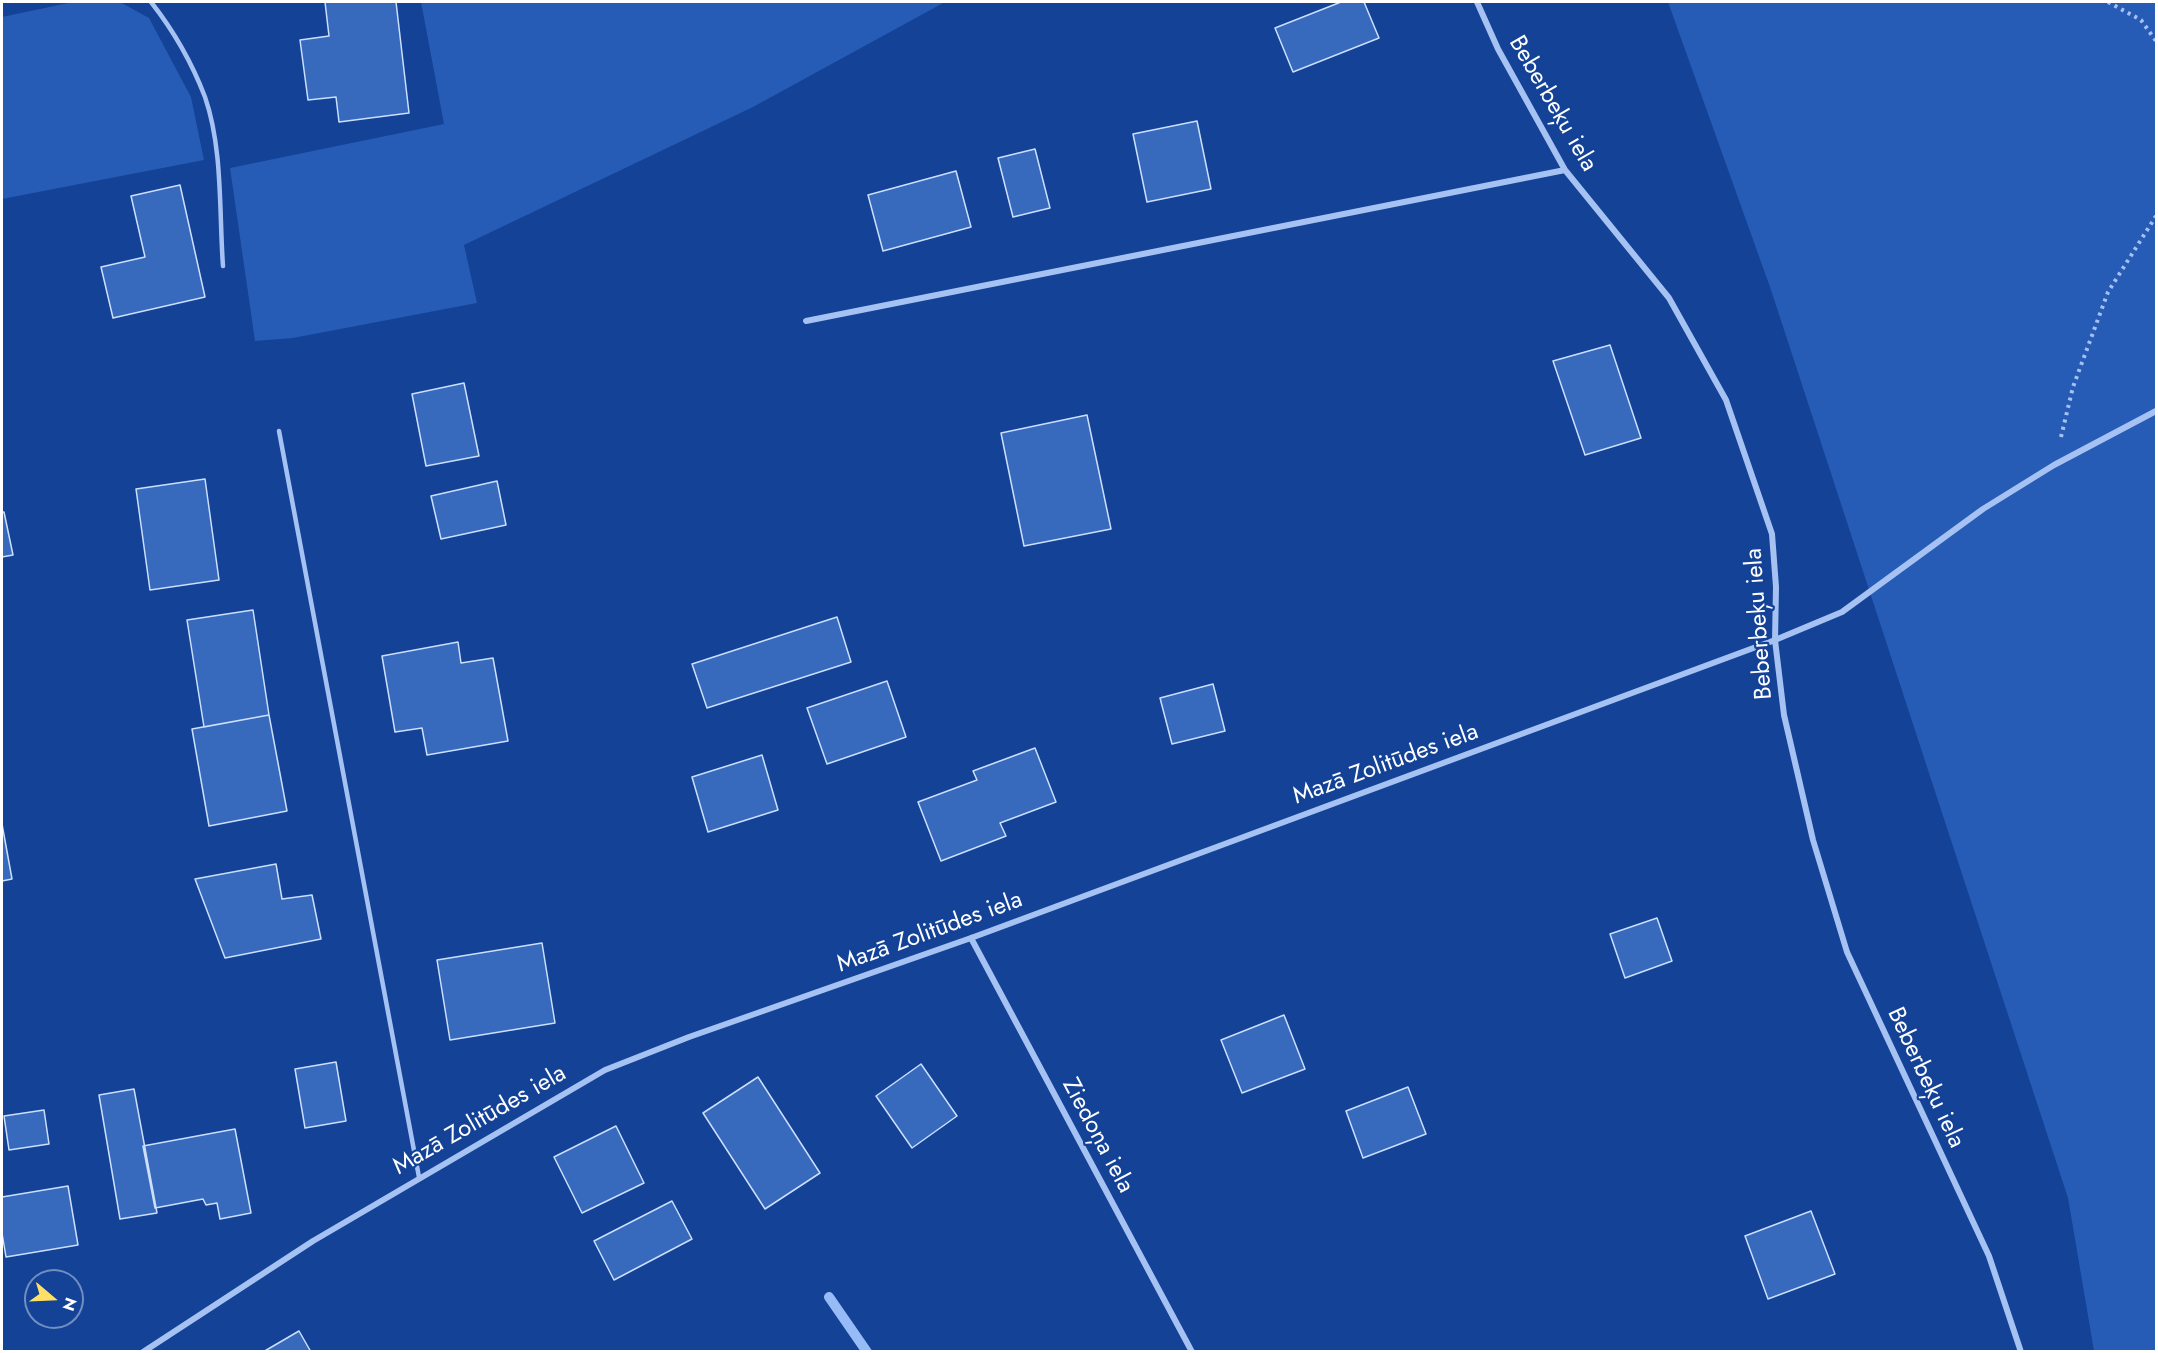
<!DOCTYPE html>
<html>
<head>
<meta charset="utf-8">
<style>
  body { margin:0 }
  #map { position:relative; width:2158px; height:1353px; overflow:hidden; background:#134297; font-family:Jost,sans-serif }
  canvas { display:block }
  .frame { position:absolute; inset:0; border:3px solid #fff; pointer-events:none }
  .north { position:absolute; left:24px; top:1269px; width:60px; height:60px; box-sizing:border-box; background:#134297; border:2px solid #718ec1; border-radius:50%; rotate:109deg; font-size:16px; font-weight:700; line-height:24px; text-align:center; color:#fff }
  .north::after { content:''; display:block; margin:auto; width:21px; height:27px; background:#ffdf66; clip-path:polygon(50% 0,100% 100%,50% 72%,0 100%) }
</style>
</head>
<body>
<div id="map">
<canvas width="2158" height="1353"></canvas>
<div class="frame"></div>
<div class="north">N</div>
</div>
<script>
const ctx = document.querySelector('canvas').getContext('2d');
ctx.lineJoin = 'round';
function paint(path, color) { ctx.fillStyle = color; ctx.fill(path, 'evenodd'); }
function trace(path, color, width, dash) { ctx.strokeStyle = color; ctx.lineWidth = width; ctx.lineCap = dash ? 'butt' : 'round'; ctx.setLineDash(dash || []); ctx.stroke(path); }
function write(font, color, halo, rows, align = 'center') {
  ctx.font = font + ' Jost,sans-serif'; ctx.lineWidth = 4.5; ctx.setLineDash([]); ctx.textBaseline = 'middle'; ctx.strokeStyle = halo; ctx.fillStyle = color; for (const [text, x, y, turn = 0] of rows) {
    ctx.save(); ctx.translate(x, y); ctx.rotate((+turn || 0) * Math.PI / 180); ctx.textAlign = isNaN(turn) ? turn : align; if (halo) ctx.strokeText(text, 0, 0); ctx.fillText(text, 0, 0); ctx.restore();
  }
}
const green = new Path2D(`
  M73 2H120L149 18 191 97 204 160 2 199V17Z
  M421 2H945L753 107 464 245 477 303 293 338 255 341 230 168 444 124Z
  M1668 2H2156V1351H2094L2068 1198 1771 290Z`);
const stream = new Path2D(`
  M829 1297 867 1352`);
const building = new Path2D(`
  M325 2H396L409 113 339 122 336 97 308 100 300 40 329 36Z
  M1341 2H1364L1379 38 1293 72 1275 28Z
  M1197 121 1211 189 1147 202 1133 134Z
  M1035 149 1050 208 1013 217 998 158Z
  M956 171 971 227 883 251 868 195Z
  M180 185 205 297 113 318 101 267 145 257 131 196Z
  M1610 345 1641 438 1585 455 1553 361Z
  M464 383 479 456 426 466 412 394Z
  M1087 415 1111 529 1024 546 1001 433Z
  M205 479 219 580 150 590 136 489Z
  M497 481 506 525 441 539 431 496Z
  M2 512H4L13 555 2 557Z
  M253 610 269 715 204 727 187 620Z
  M837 617 851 662 707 708 692 664Z
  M458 642 461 663 493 658 508 741 427 755 422 728 395 732 382 656Z
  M887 681 906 737 827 764 807 708Z
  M1213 684 1225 731 1172 744 1160 698Z
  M269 715 287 811 209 826 192 729Z
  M1035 748 1056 802 1000 823 1006 836 941 861 918 802 977 780 973 771Z
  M762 755 778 810 708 832 692 777Z
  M2 824 12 879 2 881Z
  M276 864 282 899 312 895 321 939 225 958 195 879Z
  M1657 918 1672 961 1625 978 1610 934Z
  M542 943 555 1023 450 1040 437 960Z
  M1284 1015 1305 1069 1242 1093 1221 1040Z
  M336 1062 346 1121 305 1128 295 1069Z
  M921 1064 957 1116 912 1148 876 1096Z
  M758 1077 820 1173 765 1209 703 1113Z
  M1408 1087 1426 1134 1363 1158 1346 1111Z
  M134 1089 157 1213 120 1219 99 1095Z
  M44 1110 49 1144 9 1150 4 1116Z
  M616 1126 644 1183 582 1213 554 1157Z
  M235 1129 251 1213 220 1219 217 1203 206 1205 203 1199 155 1208 143 1146Z
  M68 1186 78 1245 6 1257 2 1233V1197Z
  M672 1201 692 1239 614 1280 594 1241Z
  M1811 1211 1835 1274 1768 1299 1745 1236Z
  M299 1331 311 1352H263Z`);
const path = new Path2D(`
  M2108 2 2141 20 2156 41
  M2061 437 2073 387 2108 292 2156 216`);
const lane = new Path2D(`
  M151 2C173 30 192 63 205 97 223 149 219 212 223 266
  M279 431 419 1177`);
const street = new Path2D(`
  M1477 2 1498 49 1565 170 1669 298 1726 400 1772 534 1776 587 1775 640 1784 715 1813 840 1847 952 1989 1256 2021 1352
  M806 321 1565 170
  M971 938 1192 1352
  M143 1352 313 1241 605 1070 689 1037 971 938 1775 640 1842 612 1983 509 2054 465 2156 411`);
const streetNames = [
  ["Beberbeķu iela",1552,104,60],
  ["Beberbeķu iela",1760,624,-94],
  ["Mazā Zolitūdes iela",1386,765,-20],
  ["Mazā Zolitūdes iela",930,933,-20],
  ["Beberbeķu iela",1925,1078,65],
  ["Mazā Zolitūdes iela",480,1121,-30],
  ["Ziedoņa iela",1097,1136,62]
];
paint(green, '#265bb6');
trace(stream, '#97bbf6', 10);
paint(building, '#3769bd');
trace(building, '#ccdffd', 1.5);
trace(path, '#a5c2f3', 4, [3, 4.5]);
trace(lane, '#a5c2f3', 4.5);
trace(street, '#a5c2f3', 6);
write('24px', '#fff', '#134297', streetNames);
</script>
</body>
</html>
